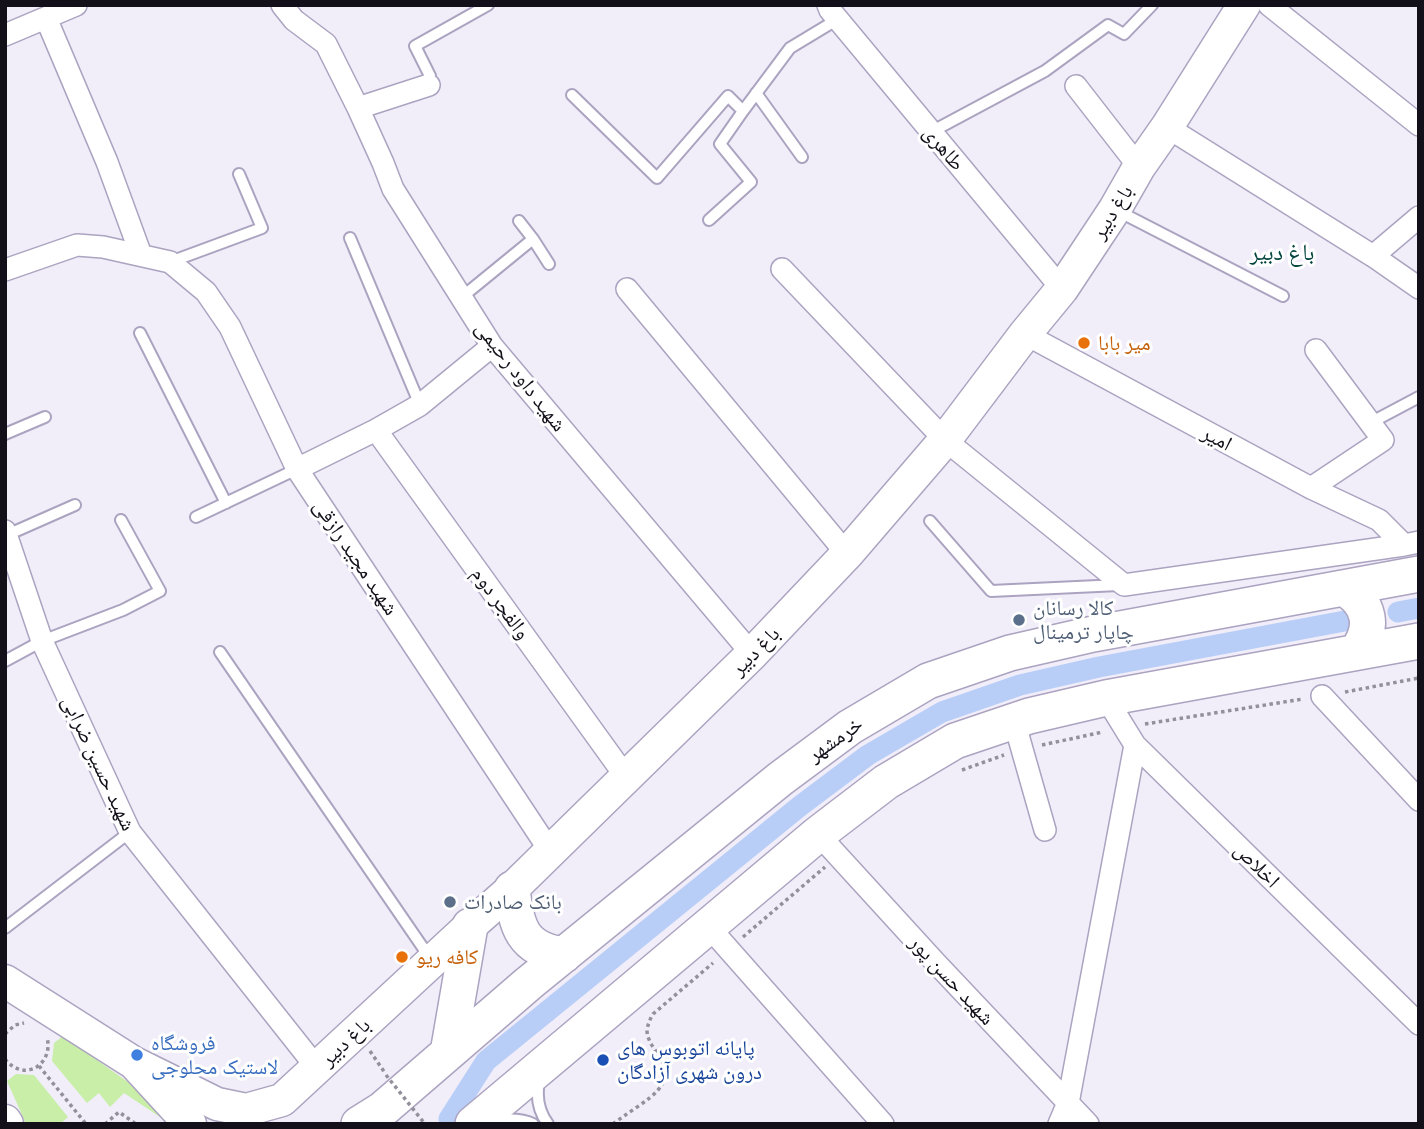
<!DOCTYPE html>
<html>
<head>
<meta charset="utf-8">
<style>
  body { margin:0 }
  #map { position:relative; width:1424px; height:1129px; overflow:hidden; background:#f1eefa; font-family:Ubuntu,sans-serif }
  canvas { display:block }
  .frame { position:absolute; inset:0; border:7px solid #13101a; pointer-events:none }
</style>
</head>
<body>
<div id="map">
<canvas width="1424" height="1129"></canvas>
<div class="frame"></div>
</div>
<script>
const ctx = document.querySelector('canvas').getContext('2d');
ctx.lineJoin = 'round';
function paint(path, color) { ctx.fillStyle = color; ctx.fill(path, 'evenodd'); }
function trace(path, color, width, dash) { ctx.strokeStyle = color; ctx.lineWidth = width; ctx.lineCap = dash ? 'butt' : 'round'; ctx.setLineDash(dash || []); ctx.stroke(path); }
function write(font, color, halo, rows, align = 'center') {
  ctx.font = font + ' Ubuntu,"Noto Naskh Arabic",sans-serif'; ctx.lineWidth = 6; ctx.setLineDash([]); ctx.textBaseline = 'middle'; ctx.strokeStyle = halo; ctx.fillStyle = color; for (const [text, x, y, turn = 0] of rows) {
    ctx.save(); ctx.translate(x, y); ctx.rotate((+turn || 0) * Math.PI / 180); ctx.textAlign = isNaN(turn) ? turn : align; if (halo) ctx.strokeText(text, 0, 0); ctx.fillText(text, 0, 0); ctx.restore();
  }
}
const green = new Path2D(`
  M63 1036 128 1082 166 1121 124 1093 110 1107 99 1093 87 1103 52 1061 54 1043Z
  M16 1074 34 1075 68 1117 60 1124H26L7 1081Z`);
const canal = new Path2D(`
  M1398 612 1419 608
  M449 1119 486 1061 800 806 868 755 942 712 1020 685 1099 667 1350 620`);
const path = new Path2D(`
  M1345 692 1419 678
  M1145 724 1303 699
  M1042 745 1103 732
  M962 770 1004 755
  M743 937 825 867
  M5 1034 15 1025 24 1023
  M370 1051 385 1073
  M5 1059C24 1083 54 1065 47 1037
  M39 1066 86 1124
  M105 1124 119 1112 136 1124
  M613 1124C624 1115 650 1100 658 1090 680 1064 647 1052 647 1030 648 1024 650 1019 653 1014L713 963`);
const lane = new Path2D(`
  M429 85 430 76 415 46 488 5
  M756 93 802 157
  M572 95 657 178 728 96 743 111 790 48 838 19
  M931 132 1045 71 1108 25 1124 34 1152 5
  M1118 211 1283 296
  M709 220 751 182 720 144 743 111
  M519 221 533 239 549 264
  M350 238 420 405
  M170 262 262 228 239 174
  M462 297 533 239
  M140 333 226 503
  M1370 423 1419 397
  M5 434 45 417
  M196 517 297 469
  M930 521 991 591 1119 585
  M7 535 75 505
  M220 652 430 958
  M5 661 42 641 123 610 160 591 121 520
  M5 928 130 832
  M539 1081C536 1097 538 1111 548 1124
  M492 1121C505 1119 521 1118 533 1124`);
const street = new Path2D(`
  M282 5 294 20 326 44 358 108 383 163 393 189 492 346 752 654
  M828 5 830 10 1062 289
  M1269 5 1419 125
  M46 18 107 162 141 255
  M5 35 76 5
  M1076 86 1139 167
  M358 108 429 85
  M1167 127 1373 256 1419 288
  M1373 256 1419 217
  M782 269 945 440 1124 585 1404 545 1419 542
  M5 270 77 245 103 247 170 262 206 292 230 327 297 469 550 851
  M627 289 847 554
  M1025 334 1311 488 1379 520 1404 545
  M376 430 626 777
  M297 469 376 430 420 405 492 346
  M1311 488 1383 440 1316 350
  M5 531 42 641 130 832 317 1068
  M1322 696 1419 800
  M1106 698 1135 745 1419 1024
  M1014 721 1045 830
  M818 834 935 962 1088 1124
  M708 926 883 1124
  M1059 1124 1068 1103 1135 745`);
const secondary = new Path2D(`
  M5 981 134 1063 190 1124
  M134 1063 217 1104 246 1110 282 1100 470 926 512 889 752 654 847 554 945 440 1025 334 1062 289 1115 209 1139 167 1167 127 1244 5
  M5 1121 7 1124`);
const primary = new Path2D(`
  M1344 588C1370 603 1375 628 1356 652
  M512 889C516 926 522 950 564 955
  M448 1053 470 926
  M359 1124 383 1109 529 983 780 779 850 727 928 681 1010 653 1093 634 1419 574
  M473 1124 818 834 886 782 955 741 1029 716 1106 698 1419 641`);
const pathBridge = new Path2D(`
  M386 1075 425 1124`);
const markers = [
  [1084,343,7,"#e8710a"],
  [1019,620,7,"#5c6f8a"],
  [450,902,7,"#5c6f8a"],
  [402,957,7,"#e8710a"],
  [137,1055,7,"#3f7fe0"],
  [603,1060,7,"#1a4fb4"]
];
const streetNames = [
  ["طاهری",944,148,50],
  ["باغ دبیر",1112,212,-58],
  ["شهید داود رحیمی",521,376,52],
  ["امیر",1217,438,28],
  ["شهید مجید رازقی",356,557,56],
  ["والفجر دوم",501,603,54],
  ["باغ دبیر",755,651,-45],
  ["خرمشهر",835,739,-35],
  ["شهید حسین ضرابی",99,763,65],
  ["اخلاص",1257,865,45],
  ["شهید حسن پور",952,980,47],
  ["باغ دبیر",345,1042,-43]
];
const foodNames = [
  ["میر بابا",1098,343],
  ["کافه ریو",416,957]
];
const serviceNames = [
  ["کالا رسانان",1033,608],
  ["چاپار ترمینال",1033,632],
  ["بانک صادرات",464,902]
];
const shopNames = [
  ["فروشگاه",151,1043],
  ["لاستیک محلوجی",151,1067]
];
const transitNames = [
  ["پایانه اتوبوس های",617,1048],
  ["درون شهری آزادگان",617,1072]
];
const neighbourhoodNames = [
  ["باغ دبیر",1282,252]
];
paint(green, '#c8eea8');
trace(canal, '#b9cef7', 21);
trace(lane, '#aca3c0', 14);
trace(street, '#aca3c0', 24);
trace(secondary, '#aca3c0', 35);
trace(primary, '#aca3c0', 38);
trace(path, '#93909b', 3.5, [3.5, 3.5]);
trace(lane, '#fff', 10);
trace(street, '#fff', 21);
trace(secondary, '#fff', 32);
trace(primary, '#fff', 35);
trace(pathBridge, '#93909b', 3.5, [3.5, 3.5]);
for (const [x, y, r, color] of markers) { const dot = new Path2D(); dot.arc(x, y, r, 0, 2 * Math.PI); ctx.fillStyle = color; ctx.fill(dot); trace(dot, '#fff', 2.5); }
write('21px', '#13101a', '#fff', streetNames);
write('21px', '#c56008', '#fff', foodNames, 'left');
write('21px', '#4e5e75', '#fff', serviceNames, 'left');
write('21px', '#366cbe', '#fff', shopNames, 'left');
write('21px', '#164399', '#fff', transitNames, 'left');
write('23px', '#054640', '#fff', neighbourhoodNames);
</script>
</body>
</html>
